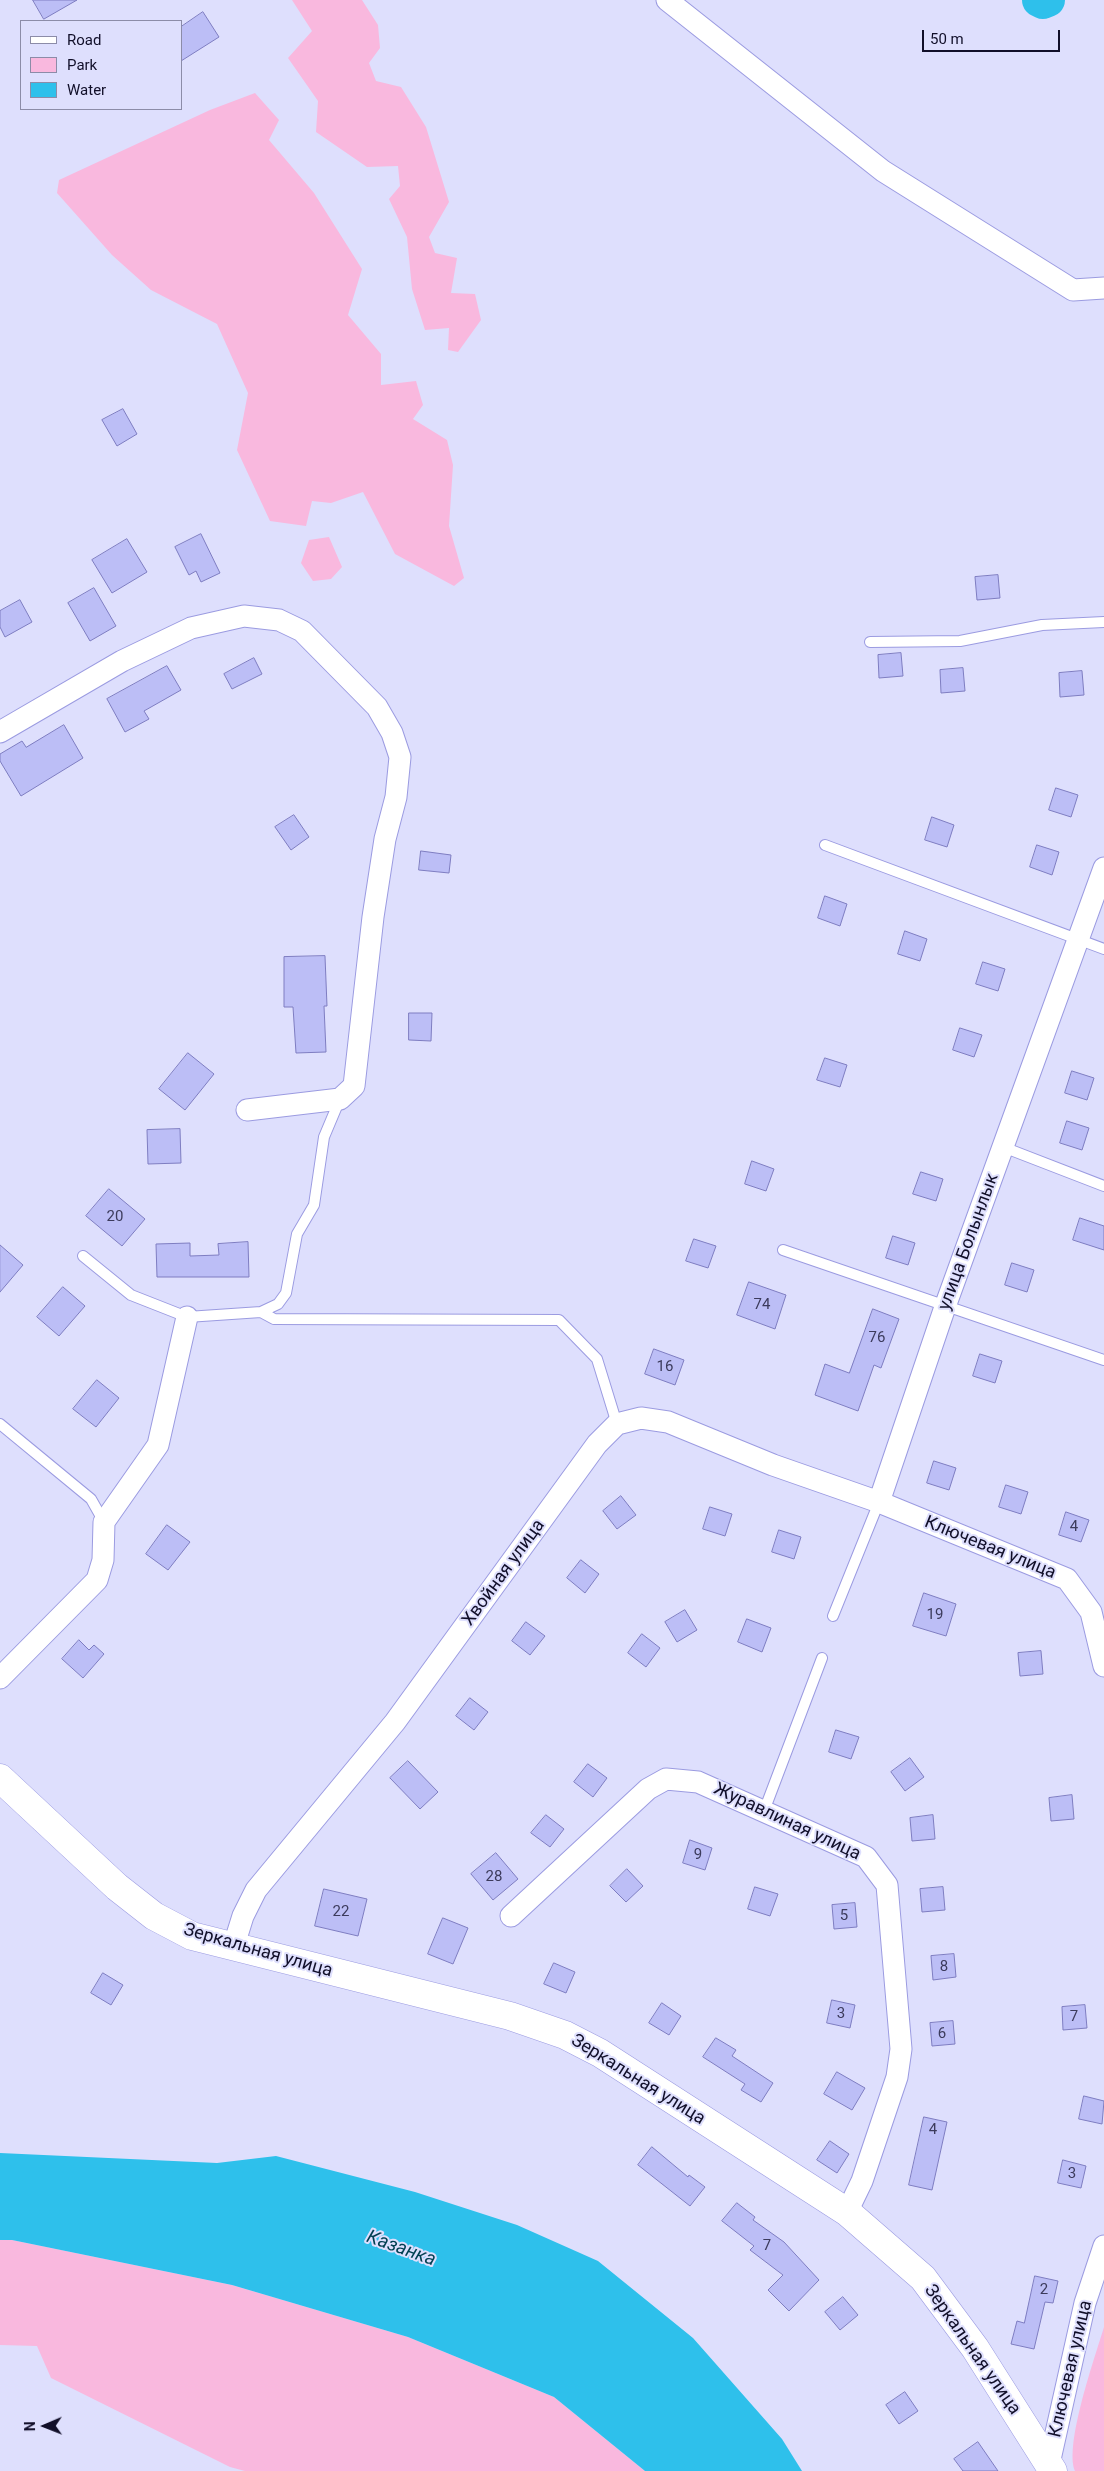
<!DOCTYPE html>
<html>
<head>
<meta charset="utf-8">
<style>
  body { margin:0 }
  #map { position:relative; width:1104px; height:2471px; overflow:hidden; background:#dedffd; font-family:Roboto,sans-serif }
  canvas { display:block }
  .legend { position:absolute; left:20px; top:20px; width:162px; height:90px; box-sizing:border-box; background:#dedffd; border:1px solid #8c8ca8; margin:0; padding:6px 9px; list-style:none; font-size:15px; color:#110f29 }
  .legend li { display:flex; align-items:center; gap:10px; height:25px }
  .legend b { width:25px; border:1px solid #8c8ca8 }
  .north { position:absolute; left:20px; top:2401px; width:50px; height:50px; -webkit-text-stroke:4px #dedffd; paint-order:stroke; rotate:269deg; font-size:14px; font-weight:700; line-height:20px; text-align:center; color:#110f29 }
  .north::after { content:''; display:block; margin:auto; width:18px; height:22px; background:#110f29; clip-path:polygon(50% 0,100% 100%,50% 72%,0 100%) }
  .scale { position:absolute; left:922px; top:30px; width:138px; height:22px; box-sizing:border-box; border:2px solid #110f29; border-top:0; padding-left:6px; font-size:15px; line-height:18px; white-space:nowrap; color:#110f29; -webkit-text-stroke:4px #dedffd; paint-order:stroke }
</style>
</head>
<body>
<div id="map">
<canvas width="1104" height="2471"></canvas>
<ul class="legend">
<li><b style="height:6px;background:#fff"></b>Road</li>
<li><b style="height:14px;background:#f9b8de"></b>Park</li>
<li><b style="height:14px;background:#2ec0eb"></b>Water</li>
</ul>
<div class="north">N</div>
<div class="scale">50 m</div>
</div>
<script>
const ctx = document.querySelector('canvas').getContext('2d');
ctx.lineJoin = 'round';
function paint(path, color) { ctx.fillStyle = color; ctx.fill(path, 'evenodd'); }
function trace(path, color, width, dash) { ctx.strokeStyle = color; ctx.lineWidth = width; ctx.lineCap = dash ? 'butt' : 'round'; ctx.setLineDash(dash || []); ctx.stroke(path); }
function write(font, color, halo, rows, align = 'center') {
  ctx.font = font + ' Roboto,sans-serif'; ctx.lineWidth = 4; ctx.setLineDash([]); ctx.textBaseline = 'middle'; ctx.strokeStyle = halo; ctx.fillStyle = color; for (const [text, x, y, turn = 0] of rows) {
    ctx.save(); ctx.translate(x, y); ctx.rotate((+turn || 0) * Math.PI / 180); ctx.textAlign = isNaN(turn) ? turn : align; if (halo) ctx.strokeText(text, 0, 0); ctx.fillText(text, 0, 0); ctx.restore();
  }
}
const green = new Path2D(`
  M292 0H362L378 25 380 48 369 63 376 81 401 87 426 127 449 202 429 237 435 253 457 258 451 293 475 294 481 320 458 352 448 350 449 328 425 330 412 289 407 237 389 199 400 186 398 166 367 167 316 132 318 101 288 58 312 31Z
  M255 93 279 120 269 140 314 193 362 269 348 315 381 354V385L416 381 423 405 413 419 447 440 453 465 449 526 464 578 454 586 395 554 363 492 331 503 312 501 306 526 270 521 237 450 248 393 217 324 151 290 112 255 57 193 59 180 210 110Z
  M329 537 342 567 331 579 313 581 301 563 309 540Z
  M0 2240H12L232 2285 408 2337 554 2397 645 2471H245L230 2467 51 2378 37 2346 0 2345Z
  M1104 2327V2471H1075C1064 2445 1095 2357 1104 2327Z`);
const water = new Path2D(`
  M0 2153 217 2163 276 2156 415 2192 517 2225 598 2261 693 2338 782 2439 802 2471H645L554 2397 408 2337 232 2285 12 2240H0Z`);
const river = new Path2D(`
  M1039 0 1043 2 1048 0`);
const building = new Path2D(`
  M33 0H77L44 19Z
  M203 12 219 37 181 61V27Z
  M123 409 137 434 117 446 102 420Z
  M201 534 220 573 201 582 196 571 189 575 175 547Z
  M127 539 147 572 112 593 92 560Z
  M998 575 1000 598 977 600 975 577Z
  M94 588 116 626 90 641 68 603Z
  M20 600 32 622 5 637 0 627V611Z
  M901 653 903 676 879 678 878 655Z
  M254 658 262 674 232 689 224 674Z
  M167 666 181 690 144 711 149 719 125 732 107 699Z
  M963 668 965 691 941 693 940 670Z
  M1082 671 1084 695 1060 697 1059 673Z
  M64 725 83 758 21 796 0 761V754L22 741 26 747Z
  M1056 788 1078 795 1071 817 1049 810Z
  M294 815 309 837 291 850 275 827Z
  M932 817 954 825 947 847 925 840Z
  M1037 845 1059 852 1052 875 1030 867Z
  M421 851 451 855 449 873 419 870Z
  M825 896 847 904 840 926 818 918Z
  M905 931 927 939 920 961 898 954Z
  M325 956 327 1006H324L326 1052 296 1053 293 1007H284V957Z
  M983 962 1005 969 998 991 976 984Z
  M409 1013H432L431 1041 409 1040Z
  M960 1028 982 1035 974 1057 953 1050Z
  M188 1053 214 1074 185 1110 159 1089Z
  M825 1058 847 1065 840 1087 817 1080Z
  M1072 1071 1094 1078 1087 1100 1065 1093Z
  M1067 1121 1089 1128 1082 1150 1060 1143Z
  M180 1129 181 1163 148 1164 147 1130Z
  M752 1161 774 1169 766 1191 745 1184Z
  M921 1172 943 1179 936 1201 913 1194Z
  M109 1189 145 1219 122 1246 86 1216Z
  M1080 1218 1104 1226V1250L1073 1240Z
  M893 1236 915 1243 908 1265 886 1258Z
  M694 1239 716 1246 708 1268 686 1261Z
  M248 1242 249 1277H157L156 1244 190 1243V1256L219 1255 218 1244Z
  M0 1245 23 1265 0 1292Z
  M1012 1263 1034 1270 1027 1292 1005 1285Z
  M749 1282 786 1295 775 1329 737 1315Z
  M63 1287 85 1306 59 1336 37 1317Z
  M873 1309 899 1319 881 1368 874 1365 858 1411 815 1395 825 1364 849 1373Z
  M654 1349 684 1360 675 1385 645 1374Z
  M980 1354 1002 1361 995 1383 973 1376Z
  M97 1380 119 1398 96 1427 73 1409Z
  M934 1461 956 1468 949 1490 927 1483Z
  M1006 1485 1028 1492 1021 1514 999 1507Z
  M621 1496 636 1515 617 1529 603 1511Z
  M710 1507 732 1514 725 1536 703 1529Z
  M1066 1512 1089 1520 1081 1542 1059 1535Z
  M167 1525 190 1542 168 1570 146 1554Z
  M779 1530 801 1537 794 1559 772 1552Z
  M581 1560 599 1574 585 1593 567 1578Z
  M924 1593 956 1604 946 1636 913 1626Z
  M685 1610 697 1630 677 1642 665 1622Z
  M747 1619 771 1628 762 1652 738 1642Z
  M526 1622 545 1636 530 1655 512 1641Z
  M642 1634 660 1648 646 1667 628 1653Z
  M79 1640 89 1650 94 1645 104 1654 83 1678 62 1659Z
  M1041 1651 1043 1674 1020 1676 1018 1653Z
  M470 1698 488 1712 474 1730 456 1716Z
  M836 1730 859 1737 851 1759 829 1752Z
  M910 1758 924 1777 905 1791 891 1772Z
  M408 1761 438 1792 420 1809 390 1778Z
  M588 1764 607 1778 593 1797 574 1782Z
  M1072 1795 1074 1819 1051 1821 1049 1798Z
  M546 1815 564 1829 550 1847 531 1833Z
  M933 1815 935 1839 912 1841 910 1818Z
  M690 1840 712 1848 705 1870 683 1863Z
  M496 1853 518 1879 493 1900 471 1874Z
  M627 1869 643 1886 626 1902 610 1886Z
  M755 1887 778 1894 770 1916 748 1909Z
  M943 1887 945 1910 922 1912 920 1889Z
  M324 1889 367 1899 358 1936 315 1926Z
  M855 1903 857 1927 834 1929 832 1905Z
  M443 1918 468 1928 453 1964 428 1954Z
  M954 1954 956 1977 933 1980 931 1956Z
  M554 1963 575 1972 566 1993 544 1984Z
  M103 1973 123 1985 111 2005 91 1993Z
  M832 2000 855 2005 850 2028 827 2023Z
  M662 2003 681 2016 669 2035 649 2023Z
  M1085 2005 1087 2028 1063 2030 1062 2007Z
  M953 2021 955 2044 932 2046 930 2023Z
  M716 2038 736 2050 732 2056 773 2083 761 2102 741 2090 745 2084 703 2057Z
  M837 2072 865 2088 852 2110 824 2094Z
  M1084 2096 1104 2101 1102 2124 1079 2119Z
  M924 2117 947 2122 932 2190 909 2185Z
  M830 2141 849 2154 837 2173 817 2160Z
  M652 2147 688 2177 689 2175 705 2187 690 2206 638 2165Z
  M1063 2160 1086 2166 1081 2188 1058 2183Z
  M737 2203 755 2217 753 2220 784 2242 819 2280 789 2311 768 2290 783 2275 750 2250 754 2246 722 2221Z
  M1035 2276 1058 2281 1053 2303 1045 2302 1034 2349 1011 2344 1017 2321 1024 2323Z
  M843 2297 858 2315 840 2330 825 2312Z
  M905 2392 918 2411 899 2424 886 2405Z
  M978 2442 998 2471H963L954 2459Z`);
const lane = new Path2D(`
  M870 642 960 641 1042 625 1104 622
  M825 845 1104 949
  M1003 1147 1104 1186
  M783 1250 1104 1360
  M83 1256 131 1295 187 1317 261 1312 278 1304 286 1293 297 1234 314 1205 324 1137 340 1099
  M261 1312 274 1319 559 1320 597 1359 617 1424
  M0 1424 91 1499 104 1522
  M833 1616 879 1502
  M764 1811 822 1658`);
const street = new Path2D(`
  M667 0 883 171 1073 290 1104 288
  M0 732 122 661 191 628 244 616 279 620 302 631 377 707 392 733 400 757 396 797 385 839 373 917 354 1086 340 1099 247 1110
  M879 1502 946 1304 1104 868
  M0 1678 97 1580 103 1560 104 1522 158 1445 187 1317
  M511 1916 648 1789 666 1779 698 1782 866 1857 887 1885 901 2049 897 2077 862 2181 847 2212
  M233 1948 243 1916 256 1890 395 1722 597 1444 617 1424 641 1418 668 1422 773 1465 879 1502 1067 1579 1091 1612 1104 1666
  M1049 2464 1085 2303 1104 2246`);
const secondary = new Path2D(`
  M0 1778 117 1887 154 1916 192 1936 510 2016 565 2035 600 2053 847 2212 923 2278 975 2348 1053 2471`);
const numberNames = [
  ["20",115,1217],
  ["74",762,1305],
  ["76",877,1338],
  ["16",665,1367],
  ["4",1074,1527],
  ["19",935,1615],
  ["9",698,1855],
  ["28",494,1877],
  ["22",341,1912],
  ["5",844,1916],
  ["8",944,1967],
  ["3",841,2014],
  ["7",1074,2017],
  ["6",942,2034],
  ["4",933,2130],
  ["3",1072,2174],
  ["7",767,2246],
  ["2",1044,2290]
];
const streetNames = [
  ["улица Болынлык",969,1242,-70],
  ["Ключевая улица",990,1548,22],
  ["Хвойная улица",504,1573,-54],
  ["Журавлиная улица",787,1822,25],
  ["Зеркальная улица",258,1951,16],
  ["Зеркальная улица",638,2080,32],
  ["Зеркальная улица",972,2350,55],
  ["Ключевая улица",1071,2369,-77]
];
const waterNames = [
  ["Казанка",401,2249,20]
];
paint(green, '#f9b8de');
paint(water, '#2ec0eb');
trace(river, '#2ec0eb', 34);
paint(building, '#bcbef6');
trace(building, '#7e7dc1', 1);
trace(lane, '#9b9be1', 12);
trace(street, '#9b9be1', 23);
trace(secondary, '#9b9be1', 29);
trace(lane, '#fff', 10);
trace(street, '#fff', 21);
trace(secondary, '#fff', 28);
write('15px', '#3c3b5c', null, numberNames);
write('18px', '#110f29', '#dedffd', streetNames);
write('italic 19px', '#003f51', '#dedffd', waterNames);
</script>
</body>
</html>
